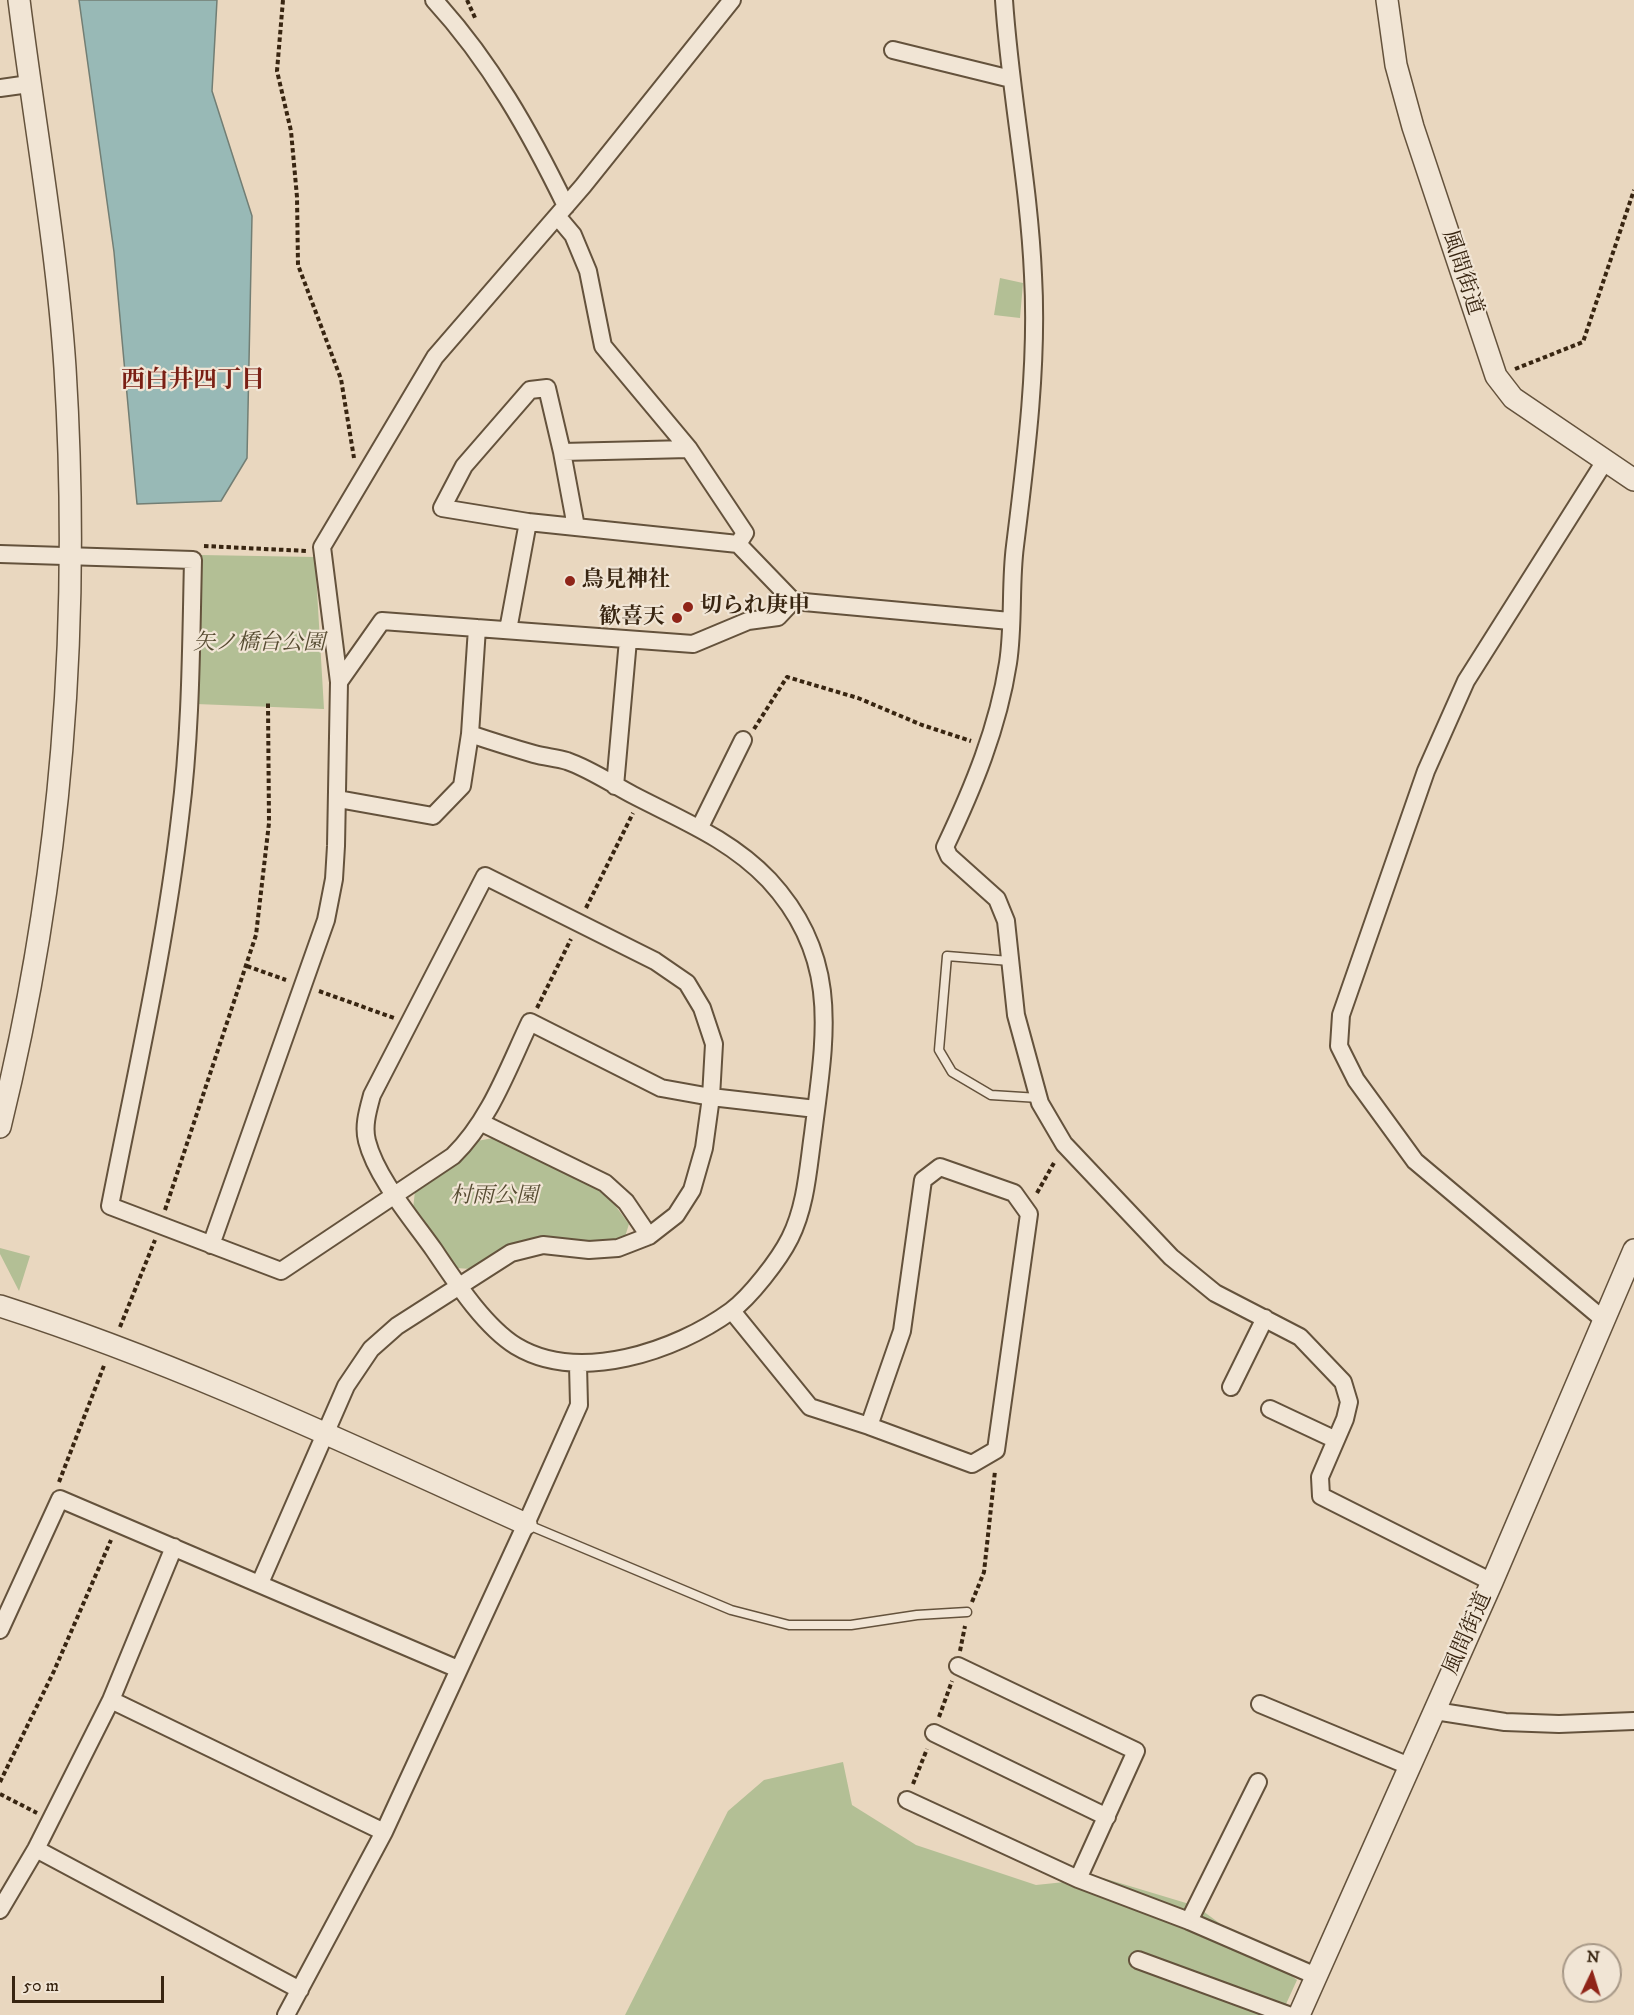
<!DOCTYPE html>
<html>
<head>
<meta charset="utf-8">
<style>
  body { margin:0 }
  #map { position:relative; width:1634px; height:2015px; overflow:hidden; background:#e9d7bf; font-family:"IM FELL DW Pica",serif }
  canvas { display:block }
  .north { position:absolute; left:1562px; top:1943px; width:60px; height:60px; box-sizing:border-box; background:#f1e5d5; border:2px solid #a79887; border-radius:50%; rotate:4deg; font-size:16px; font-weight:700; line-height:24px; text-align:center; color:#382511 }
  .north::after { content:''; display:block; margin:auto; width:21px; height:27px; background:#8f2418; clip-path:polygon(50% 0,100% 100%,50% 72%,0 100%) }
  .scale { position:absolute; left:12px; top:1976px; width:152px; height:27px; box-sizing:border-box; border:3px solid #382511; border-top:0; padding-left:8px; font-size:18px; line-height:21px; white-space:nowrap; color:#382511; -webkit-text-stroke:4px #f1e5d5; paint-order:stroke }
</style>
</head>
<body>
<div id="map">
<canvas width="1634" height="2015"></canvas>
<div class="north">N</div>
<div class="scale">50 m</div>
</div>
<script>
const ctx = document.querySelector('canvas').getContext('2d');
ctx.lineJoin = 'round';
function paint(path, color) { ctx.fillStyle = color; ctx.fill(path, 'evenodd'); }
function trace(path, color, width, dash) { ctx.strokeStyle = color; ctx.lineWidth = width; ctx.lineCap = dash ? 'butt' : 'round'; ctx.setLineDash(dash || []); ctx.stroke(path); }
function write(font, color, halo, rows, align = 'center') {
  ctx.font = font + ' "IM FELL DW Pica","Noto Serif JP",serif'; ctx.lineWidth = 4.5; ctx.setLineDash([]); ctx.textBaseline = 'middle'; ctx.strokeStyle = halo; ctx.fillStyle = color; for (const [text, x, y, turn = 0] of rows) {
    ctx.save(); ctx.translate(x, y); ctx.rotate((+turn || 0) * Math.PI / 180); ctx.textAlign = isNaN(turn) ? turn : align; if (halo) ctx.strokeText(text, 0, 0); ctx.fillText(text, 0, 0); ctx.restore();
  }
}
const green = new Path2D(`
  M1000 278 1023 283 1020 318 994 315Z
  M201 555 315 557 324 709 196 704Z
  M493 1138 596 1188 614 1204 629 1224 623 1243H534L471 1269 456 1268 413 1209 415 1191 473 1148 477 1141Z
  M0 1248 30 1256 19 1291 0 1254Z
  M843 1762 852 1805 916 1845 1036 1885 1103 1878 1196 1906 1297 1980 1281 2015H625L728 1811 764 1780Z`);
const water = new Path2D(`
  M79 0H217L212 91 252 216 247 458 221 501 137 504 114 252Z`);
const path = new Path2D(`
  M283 0 277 71 291 131 297 197 298 265 341 379 354 458
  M467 0 476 20
  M1515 369 1583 342 1634 190
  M204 546 307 551
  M754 729 787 677 858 698 922 725 971 741
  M586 908 633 813
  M247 966 286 980
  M319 991 394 1018
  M537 1008 571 939
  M1037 1193 1055 1161
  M165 1210 256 935 269 823 268 703
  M120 1327 155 1240
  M59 1482 105 1363
  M972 1602 984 1572 995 1471
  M960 1651 965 1626
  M939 1717 952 1681
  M0 1782 54 1671 111 1540
  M913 1784 927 1749
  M0 1794 37 1813`);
const service = new Path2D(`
  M1010 961 947 956 939 1050 952 1072 991 1095 1039 1098
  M526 1524 731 1610 789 1625H851L917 1615 967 1612`);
const minor = new Path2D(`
  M434 0C490 61 530 132 566 206
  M1004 0C1010 92 1029 183 1033 275 1038 364 1026 457 1015 546 1010 584 1014 624 1008 663 998 728 973 788 945 847L949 856 997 899 1006 921 1016 1015 1040 1103 1064 1144 1171 1257 1215 1293 1300 1337 1343 1382 1349 1402 1345 1419 1320 1477 1321 1496 1492 1582
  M893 50 1011 79
  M0 88 29 84
  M557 216 573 235 588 271 603 346 689 449 745 533 738 544
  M562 452 576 527
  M528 522 442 508 464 466 530 390 547 388 562 452 689 449
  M0 554 193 560C191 646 191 733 180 818 165 948 135 1078 110 1206L281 1271 453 1156C490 1120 508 1068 530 1022L661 1088 711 1097 816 1109
  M508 630 528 522 738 544 793 601 1010 621
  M339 682 382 621 693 644 748 621 778 617 793 601
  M615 786 628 640
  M338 799 433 816 462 786 470 734 477 628
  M700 827 743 740
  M482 1123 605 1183 626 1202 649 1236
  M940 1167 1014 1193 1029 1214 996 1450 972 1464 869 1426 902 1331 923 1180Z
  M211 1245 326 920 334 879 336 846 339 682 322 547 435 357 583 186 732 0
  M732 1311 810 1407 869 1426
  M1604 1320 1415 1161 1356 1080 1339 1046 1341 1015 1426 771 1466 681 1605 461
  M1231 1387 1265 1318
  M1270 1409 1336 1440
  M260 1583 346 1386 371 1349 397 1326 511 1253 543 1245 589 1250 618 1248 649 1236 676 1215 692 1190 704 1148 711 1097 714 1044 702 1008 687 983 655 961 485 876 372 1095C368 1110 363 1126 367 1141 376 1177 412 1219 434 1250 455 1281 484 1326 516 1346 579 1384 676 1351 731 1311 750 1297 779 1260 790 1238 806 1206 808 1169 813 1134 825 1037 842 959 769 880 730 839 681 820 633 795 612 784 590 769 567 761 557 758 545 757 534 754 513 748 491 741 470 734
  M0 1630 60 1499 458 1669
  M958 1666 1136 1751 1078 1879
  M111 1700 384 1832
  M1260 1704 1409 1766
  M1435 1711 1505 1722 1559 1724 1634 1721
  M934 1733 1107 1817
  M907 1800 1078 1879 1189 1921 1316 1976
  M36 1849 300 1990
  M0 1910 36 1849 111 1700 174 1547
  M1189 1921 1258 1782
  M1138 1960 1288 2015
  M286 2015 384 1832 526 1524 579 1405 578 1365`);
const tertiary = new Path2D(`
  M1387 0 1396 65 1413 127 1496 376 1513 398 1634 480
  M0 1127C62 875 81 626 65 368 57 247 34 121 19 0
  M0 1306C181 1364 353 1446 526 1524
  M1299 2015 1492 1582 1634 1250`);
const markers = [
  [570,581,6,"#8f2418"],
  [688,607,6,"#8f2418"],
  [677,618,6,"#8f2418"]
];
const streetNames = [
  ["風間街道",1461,273,72],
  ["風間街道",1469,1634,-66]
];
const poiNames = [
  ["鳥見神社",582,581],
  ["切られ庚申",700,607],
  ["歓喜天",665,618,"right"]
];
const parkNames = [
  ["矢ノ橋台公園",259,644],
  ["村雨公園",494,1197]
];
const neighbourhoodNames = [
  ["西白井四丁目",193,382]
];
paint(green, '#b3bf95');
paint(water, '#98b9b6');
trace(water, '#727e74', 1.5);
trace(service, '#64523c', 11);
trace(minor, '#64523c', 20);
trace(tertiary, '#64523c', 24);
trace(path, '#382511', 4, [4.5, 3]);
trace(service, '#f1e5d5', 8);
trace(minor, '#f1e5d5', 16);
trace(tertiary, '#f1e5d5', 21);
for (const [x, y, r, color] of markers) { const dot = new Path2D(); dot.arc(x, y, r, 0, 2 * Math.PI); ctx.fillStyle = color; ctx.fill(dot); trace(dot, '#f1e5d5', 2); }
write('22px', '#382511', '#f1e5d5', streetNames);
write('bold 22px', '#382511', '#f1e5d5', poiNames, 'left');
write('italic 22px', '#574c32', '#f1e5d5', parkNames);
write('bold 24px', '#7a1f14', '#f1e5d5', neighbourhoodNames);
</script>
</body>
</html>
